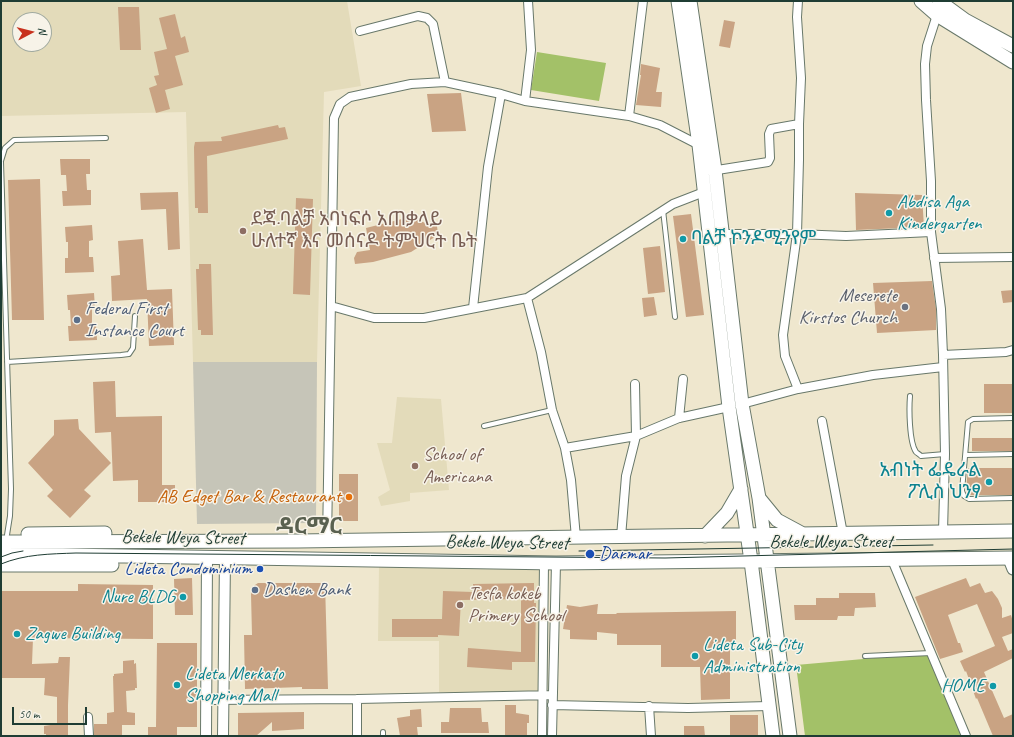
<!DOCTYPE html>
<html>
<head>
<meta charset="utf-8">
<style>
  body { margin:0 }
  #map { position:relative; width:1014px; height:737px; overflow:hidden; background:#efe7ce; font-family:Caveat,sans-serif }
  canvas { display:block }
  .frame { position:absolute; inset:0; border:2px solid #1f3d34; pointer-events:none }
  .north { position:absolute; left:12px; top:12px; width:40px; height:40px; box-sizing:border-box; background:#f7f3e8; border:1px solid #a1aaa0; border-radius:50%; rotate:83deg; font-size:11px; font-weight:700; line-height:16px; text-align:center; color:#1f3d34 }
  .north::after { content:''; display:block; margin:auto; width:14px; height:18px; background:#c8321e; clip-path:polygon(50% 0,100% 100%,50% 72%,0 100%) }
  .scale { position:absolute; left:12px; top:707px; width:75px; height:18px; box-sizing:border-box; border:2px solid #1f3d34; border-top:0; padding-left:5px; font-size:12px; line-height:14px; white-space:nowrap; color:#1f3d34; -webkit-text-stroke:3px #f7f3e8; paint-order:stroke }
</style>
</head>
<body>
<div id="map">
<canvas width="1014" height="737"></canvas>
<div class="frame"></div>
<div class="north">N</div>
<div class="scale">50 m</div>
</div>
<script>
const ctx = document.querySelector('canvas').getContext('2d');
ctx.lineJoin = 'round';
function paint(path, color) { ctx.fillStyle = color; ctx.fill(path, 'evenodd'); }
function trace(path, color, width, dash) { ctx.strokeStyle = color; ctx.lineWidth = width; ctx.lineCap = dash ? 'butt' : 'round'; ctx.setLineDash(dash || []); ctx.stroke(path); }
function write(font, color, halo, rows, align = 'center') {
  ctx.font = font + ' Caveat,"Noto Sans Ethiopic",sans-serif'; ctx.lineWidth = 3; ctx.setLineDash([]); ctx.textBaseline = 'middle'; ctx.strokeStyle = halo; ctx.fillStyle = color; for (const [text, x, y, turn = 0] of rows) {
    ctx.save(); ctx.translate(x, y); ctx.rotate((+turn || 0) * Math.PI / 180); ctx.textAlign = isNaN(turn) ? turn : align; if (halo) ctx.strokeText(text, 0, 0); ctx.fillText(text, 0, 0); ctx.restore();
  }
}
const built = new Path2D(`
  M1 1H347L361 86 324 92 317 362H193L186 112 1 116ZM20 20H44V44H20Z
  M397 397 441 399 449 490 410 493V501L381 506 378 497 390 490 377 443H392Z
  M379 567 542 568 539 692H439V641H378Z`);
const industrial = new Path2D(`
  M193 362H317L316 523 197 524Z`);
const green = new Path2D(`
  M537 52 606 63 599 101 531 90Z
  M931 653 964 736H805L796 665Z`);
const building = new Path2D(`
  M118 7H139L141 50H120Z
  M175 14 181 38 185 36 189 52 175 56 183 85 165 90 170 109 156 113 149 88 157 85 154 76 159 75 154 52 167 49 159 18Z
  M724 20 735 22 730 48 719 46Z
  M641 64 660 68 656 92H662L661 107 636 105 641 75H640Z
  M461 93 466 131 432 132 427 94Z
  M278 125 279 128 285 127 288 139 207 156 208 213H198V208H195L194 147 195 142 222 141 221 137Z
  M60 159H90V174H86L87 190H91V205L63 206 62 191H67L66 175H61Z
  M40 179 44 320H12L8 180Z
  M178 192 180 249 168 250 166 209 141 210 140 193Z
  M855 193 922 195 924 227 856 230Z
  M296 198 313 199 310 295 293 294Z
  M691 214 704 315 686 317 673 216Z
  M414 216 419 221 437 226 438 235 411 252 373 262 355 264 354 258 357 252 370 250 366 228Z
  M92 225 93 240 89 241V257H93L94 272 65 273V258H68V242H66L65 227Z
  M143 239 147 290 172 289 174 345 149 346 147 299 112 301 111 276 120 275 118 241Z
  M660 246 665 292 648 294 643 248Z
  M199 264H211L213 335H201V330H198L196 269H199Z
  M932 281 936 309V330L877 333 873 283Z
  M1013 290V302L1003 303 1001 291Z
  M94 293 95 308H92V325L96 324 97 340 69 341 68 326H71L70 310H68L67 295Z
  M654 297 657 315 644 317 642 298Z
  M115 381 116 417 162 416V485H175V502H138V480L113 481 111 432 95 433 93 382Z
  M984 384H1013V413H984Z
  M78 419 79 429 111 463 84 490 91 496 70 518 47 496 53 490 28 463 54 435V420Z
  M972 438H1013V451H972Z
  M968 468H1013V495H970L967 494 966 490Z
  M339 474H358V521H339Z
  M192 578 193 615H175L174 579Z
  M966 578 970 587 980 583 985 593 992 591 998 599 1002 608V618L1011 615 1013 622V633L1002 637 1008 651 1013 649V658L984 672 1004 718 1013 714V736H993L977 698 976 699 966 671 965 672 960 661 995 646 977 604 948 615 958 643H960L963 652 940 659 915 597Z
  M258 583H325L328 689H302V687L245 689 244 635H252L251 594 252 587Z
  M534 583V603H536L535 662H512V670L467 667 468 648 521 652V599L461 600 459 636 438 635V637H392V619H442L443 591 473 592V584Z
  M78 584 153 585V639L33 638 32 664 58 663 59 657H70L68 705V735L46 736V734H44V726L57 724V697L44 695 45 678H1V591H78Z
  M839 593H875L876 607 855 608 854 616H838L837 620H795L794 605H816V598H839Z
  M598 604 597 614H617L616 613 736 611V645L730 646V699L701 700 700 667H661V645H617V634L597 632V640L570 639V630L563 629 567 605 580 607Z
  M157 643H197V727H177V736H148V727H156Z
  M134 660V664L136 663 137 688H135V690L126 691 127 712 135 713V725H122V736H94V724H107V713L114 712 113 676H114V674L123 673V661Z
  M505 705H516V713L529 715V723H527V736H505Z
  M450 708H481L482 722H488L489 733H441V722H449Z
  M421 709 422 727H417L418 736H400L397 718 410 716V710Z
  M304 712V729L272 731V722L256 736H238V713Z
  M730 715H758V736H730Z
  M684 726H704L705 736H684Z`);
const service = new Path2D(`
  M1 161 5 148 14 140 106 138
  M1 162 11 489 10 516 7 535
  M663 210 675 317
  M7 362 121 355 129 354 133 348 135 316
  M910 396C909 408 909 442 916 452 917 453 919 454 921 456L945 454
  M1013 418 973 419 968 422 962 491 964 496 969 499 1013 498
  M484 426 552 410
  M966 455 1013 454
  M865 656 931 653
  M383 732V736`);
const minor = new Path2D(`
  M798 1 797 17 801 78 799 124V160L797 234 846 236 931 232
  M937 15 927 46 925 64 926 100 931 181V232L941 309 943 355 945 454 943 532
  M360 31 418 16 427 18 433 24 445 82
  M525 101 531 50 528 1
  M629 116 643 1
  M711 171 768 162 770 158 769 134 771 129 799 124
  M723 234H797L783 335 785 356 798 389 742 404
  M934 258 1013 257
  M527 298 541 352 552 410 565 448 571 480 576 538
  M331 306 374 318H424L527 298 673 204 704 192
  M473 308 488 167 501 94
  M943 355 1006 352 1013 350
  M798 389 873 375 943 367
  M679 418 683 379
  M822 421 843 534
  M565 448 636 436 679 418 729 407
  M621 537 626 476 636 436 635 384
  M327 541 334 118 340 104 350 97 411 84 445 82 501 94 525 101 629 116 660 125 699 145H701
  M892 560 966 736
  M206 700 357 699
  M552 705 688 708 769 706
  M649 706 651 736
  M88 717 89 736
  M357 736V699L553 695
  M542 736 544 563
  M552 736 556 563`);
const tertiary = new Path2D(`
  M206 736 207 558
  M223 736 225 558`);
const secondary = new Path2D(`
  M1009 559 1013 569`);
const primary = new Path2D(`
  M678 1 699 145 729 407 751 561 773 736
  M690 1 715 170 742 404 759 498 790 736
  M921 1 937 15 1013 62
  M939 1 965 20 1013 46
  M759 498 777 520 803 534
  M28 534 105 533
  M705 536 727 513 741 489
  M1 542 298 541 1013 531
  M1 554 556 563 1013 558
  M1 565H112`);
const tram = new Path2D(`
  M579 551 933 545
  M1 557 12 553 23 551
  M1 564C25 554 50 554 76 553L665 558 1013 549`);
const markers = [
  [889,213,4,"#0f9aa8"],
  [243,231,4,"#8d6e63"],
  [683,239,4,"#0f9aa8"],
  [905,307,4,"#6b7280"],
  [77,320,4,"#5c6f8a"],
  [415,466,4,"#8d6e63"],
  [989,482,4,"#0f9aa8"],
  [349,497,4,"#e8710a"],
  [590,554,5,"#1a4fb4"],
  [260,569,4,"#1a4fb4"],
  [255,590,4,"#5c6f8a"],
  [183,597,4,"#0f9aa8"],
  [460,605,4,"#8d6e63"],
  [17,634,4,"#0f9aa8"],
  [695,656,4,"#0f9aa8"],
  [177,685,4,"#0f9aa8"],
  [993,686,4,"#0f9aa8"]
];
const cultureNames = [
  ["Abdisa Aga",897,202],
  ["Kindergarten",897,224],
  ["ባልቻ ኮንዶሚንየም",691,239],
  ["አብነት ፌዴራል",981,471,"right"],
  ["ፖሊስ ህንፃ",981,493,"right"],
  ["Nure BLDG",175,597,"right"],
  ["Zagwe Building",25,634],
  ["Lideta Sub-City",703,645],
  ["Administration",703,667],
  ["Lideta Merkato",185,674],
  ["Shopping Mall",185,696],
  ["HOME",985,686,"right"]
];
const educationNames = [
  ["ደጃ.ባልቻ አባነፍሶ አጠቃላይ",251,220],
  ["ሁለተኛ እና መሰናዶ ትምህርት ቤት",251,242],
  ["School of",423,455],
  ["Americana",423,477],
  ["Tesfa kokeb",468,594],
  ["Primery School",468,616]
];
const worshipNames = [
  ["Meserete",897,296],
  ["Kirstos Church",897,318]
];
const serviceNames = [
  ["Federal First",85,309],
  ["Instance Court",85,331],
  ["Dashen Bank",263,590]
];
const foodNames = [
  ["AB Edget Bar & Restaurant",341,497]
];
const streetNames = [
  ["Bekele Weya Street",183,538,1],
  ["Bekele Weya Street",831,542],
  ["Bekele Weya Street",507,543,1]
];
const transitNames = [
  ["Darmar",599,554],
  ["Lideta Condominium",252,569,"right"]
];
const districtNames = [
  ["ዳርማር",309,527]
];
paint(built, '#e3dbba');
paint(industrial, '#c6c5b8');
paint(green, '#a3c168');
paint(building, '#c9a383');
trace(service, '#68786a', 6);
trace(minor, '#68786a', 10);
trace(tertiary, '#68786a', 12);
trace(secondary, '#68786a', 13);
trace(primary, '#68786a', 15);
trace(service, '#fff', 4);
trace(minor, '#fff', 8);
trace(tertiary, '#fff', 10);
trace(secondary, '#fff', 11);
trace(primary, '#fff', 13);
trace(tram, '#1f3d34', 1);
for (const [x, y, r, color] of markers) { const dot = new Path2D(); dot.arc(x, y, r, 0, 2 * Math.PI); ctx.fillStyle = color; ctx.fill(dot); trace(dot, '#f7f3e8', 1.5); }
write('19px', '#0d838f', '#f7f3e8', cultureNames, 'left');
write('19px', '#785e54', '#f7f3e8', educationNames, 'left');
write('19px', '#5b616d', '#f7f3e8', worshipNames, 'right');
write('19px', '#4e5e75', '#f7f3e8', serviceNames, 'left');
write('19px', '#c56008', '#f7f3e8', foodNames, 'right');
write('19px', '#1f3d34', '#f7f3e8', streetNames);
write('19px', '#164399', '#f7f3e8', transitNames, 'left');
write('bold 23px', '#5a6150', '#f7f3e8', districtNames);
</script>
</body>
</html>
